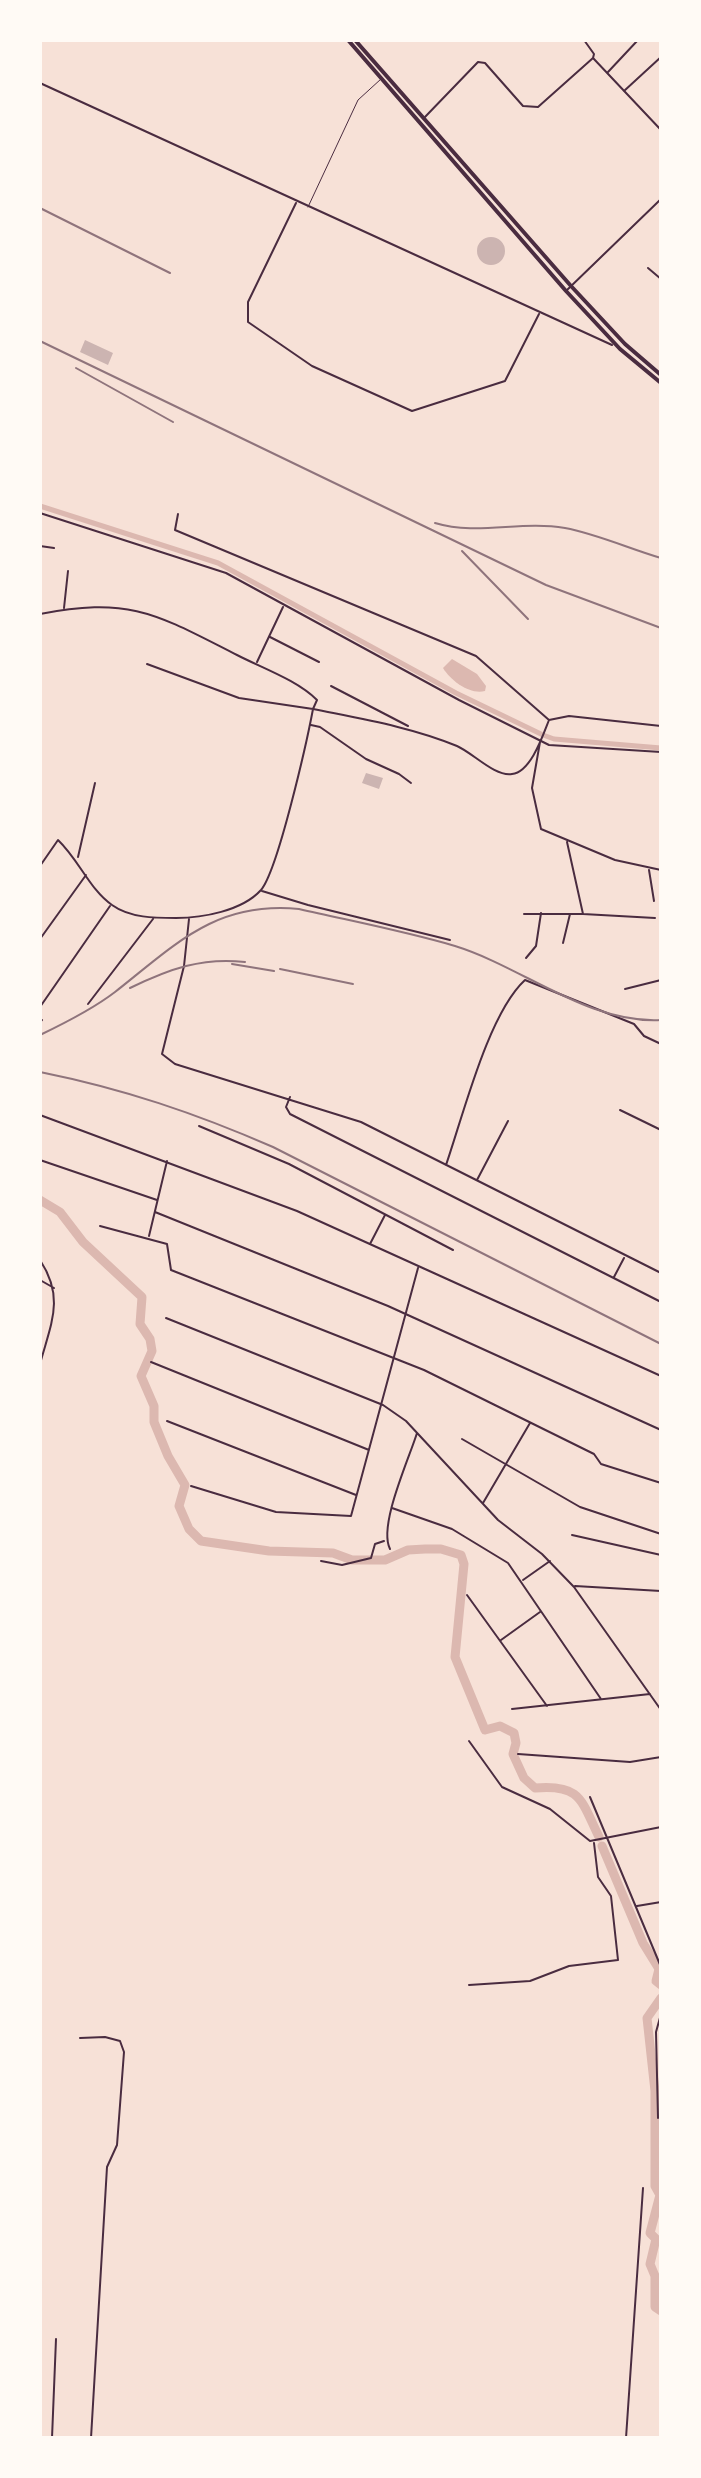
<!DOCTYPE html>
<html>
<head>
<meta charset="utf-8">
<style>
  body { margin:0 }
  #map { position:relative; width:701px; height:2478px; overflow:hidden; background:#f7e1d7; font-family:"Alegreya Sans",sans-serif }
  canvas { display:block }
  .frame { position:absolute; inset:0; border:42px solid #fffaf5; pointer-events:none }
</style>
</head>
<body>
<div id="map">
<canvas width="701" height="2478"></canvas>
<div class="frame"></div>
</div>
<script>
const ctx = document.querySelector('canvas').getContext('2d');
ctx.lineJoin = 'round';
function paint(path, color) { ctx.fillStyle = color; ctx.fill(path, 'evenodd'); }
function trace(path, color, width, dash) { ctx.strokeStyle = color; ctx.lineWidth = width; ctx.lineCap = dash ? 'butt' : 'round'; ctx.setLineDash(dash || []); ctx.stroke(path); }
const water = new Path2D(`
  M452 659 477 674 486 686 485 691C470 695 451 681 443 668Z`);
const canal = new Path2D(`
  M40 506 218 563 456 693 543 735 554 739 661 748`);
const river = new Path2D(`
  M40 1200 60 1212 83 1242 142 1297 140 1324 150 1339 152 1351 141 1376 154 1406V1422L168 1456 185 1485 179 1506 189 1529 201 1541 269 1551 333 1553 352 1560H385L408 1550 425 1549H441L461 1555 464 1564 455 1657 485 1730 500 1726 514 1733 516 1743 513 1754 524 1778 535 1788C581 1784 581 1800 599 1837
  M602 1846 643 1943 659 1969 656 1981 661 1985
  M661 1998 647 2018 655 2091V2186L660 2195 650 2233 656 2239 650 2264 655 2276V2307L661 2311`);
const building = new Path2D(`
  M477 251a14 14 0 1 1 28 0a14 14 0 1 1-28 0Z
  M85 340 113 353 108 365 80 352Z
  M366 773 383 778 379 789 362 783Z`);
const service = new Path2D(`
  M308 207 358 100 381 79`);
const minor = new Path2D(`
  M584 40 594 54 593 58 661 130
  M608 72 638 40
  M40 83 612 345
  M624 91 661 57
  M424 118 478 62 485 63 523 106 538 107 593 58
  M296 203 248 302V322L312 366 412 411 505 381 539 314
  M648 268 661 279
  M567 290 661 199
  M40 513 226 573 459 700 549 745 661 752
  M178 514 175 530 476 656 549 720 569 716 661 726
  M40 546 54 548
  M64 608 68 571
  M40 614C131 596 158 615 237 655 262 668 297 680 317 700L313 709 239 698 147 664
  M270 637 319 662
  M257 662 283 607
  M331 686 408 726
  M311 725 320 727 366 759 399 774 411 783
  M540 742 532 788 541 829 615 860 661 870
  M567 842 583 914 655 918
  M78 857 95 783
  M40 866 58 840C79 860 90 890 112 905 130 918 155 918 176 918 202 918 242 911 261 890 278 870 307 741 313 709 362 719 411 727 457 746 473 753 495 777 512 774 531 772 543 735 549 720
  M649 870 654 901
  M262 891 308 905 450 940
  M524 914H582
  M189 919 184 966 162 1054 175 1064 361 1122 661 1273
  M40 939 86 875
  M563 943 570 914
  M526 958 536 946 541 913
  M625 989 661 980
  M88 1004 153 919
  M40 1007 110 906
  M40 1022 42 1020
  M290 1097 286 1107 290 1114 661 1302
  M620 1110 661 1130
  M40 1115 297 1211 661 1376
  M199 1126 289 1164 453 1250
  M40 1160 157 1200
  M446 1165C463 1116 488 1014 525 980L634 1024 644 1036 661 1044
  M477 1180 508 1121
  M155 1212 388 1306 661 1430
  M100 1226 167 1244 171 1270 424 1370 594 1454 601 1464 661 1483
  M149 1236 167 1161
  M370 1244 385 1215
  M40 1260C65 1298 51 1323 40 1364
  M614 1277 624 1258
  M40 1280 54 1288
  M166 1318 383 1405 406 1421 498 1520 542 1554 574 1587 661 1710
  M151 1362 369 1450
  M167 1421 356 1495
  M462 1439 580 1507 661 1534
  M191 1486 276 1512 351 1516 418 1268
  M483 1503 530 1423
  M392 1508 452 1529 508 1563 601 1699
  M572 1535 661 1555
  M390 1549C378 1526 409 1459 417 1433
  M321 1561 342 1565 371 1558 375 1544 384 1541
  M523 1580 550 1561
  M575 1586 661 1591
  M467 1595 547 1706
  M501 1640 540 1612
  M512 1709 650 1694
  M469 1741 502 1787 550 1809 590 1841 661 1827
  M518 1754 630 1762 661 1757
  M590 1797 661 1967
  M637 1906 661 1902
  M469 1985 530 1981 569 1966 618 1960 611 1896 598 1877 594 1843
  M80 2038 105 2037 120 2041 124 2052 117 2145 107 2167 91 2438
  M658 2118 656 2032 661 2014
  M52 2438 56 2339
  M626 2438 643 2188`);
const primary = new Path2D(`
  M348 40 566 291 620 349 661 383
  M355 40 571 286 625 344 661 375`);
const rail = new Path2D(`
  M40 208 170 273
  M40 341 546 585 661 628
  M76 368 173 422
  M435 523C478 536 521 520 565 528 597 534 630 549 661 558
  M462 551 528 619
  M232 964 274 971
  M280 969 353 984
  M130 988C169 969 202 957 245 962
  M40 1035C65 1023 93 1009 115 992 176 944 216 901 299 909 351 921 404 931 455 946 523 967 588 1024 661 1020
  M40 1072C124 1089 195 1113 273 1147L661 1344`);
paint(water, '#dcb8b0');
trace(canal, '#dcb8b0', 5);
trace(river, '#dcb8b0', 9);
paint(building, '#ccb4b1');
trace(service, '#4a2c40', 1);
trace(minor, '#4a2c40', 2);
trace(primary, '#4a2c40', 4);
trace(rail, '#8f747c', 2);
</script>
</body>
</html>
